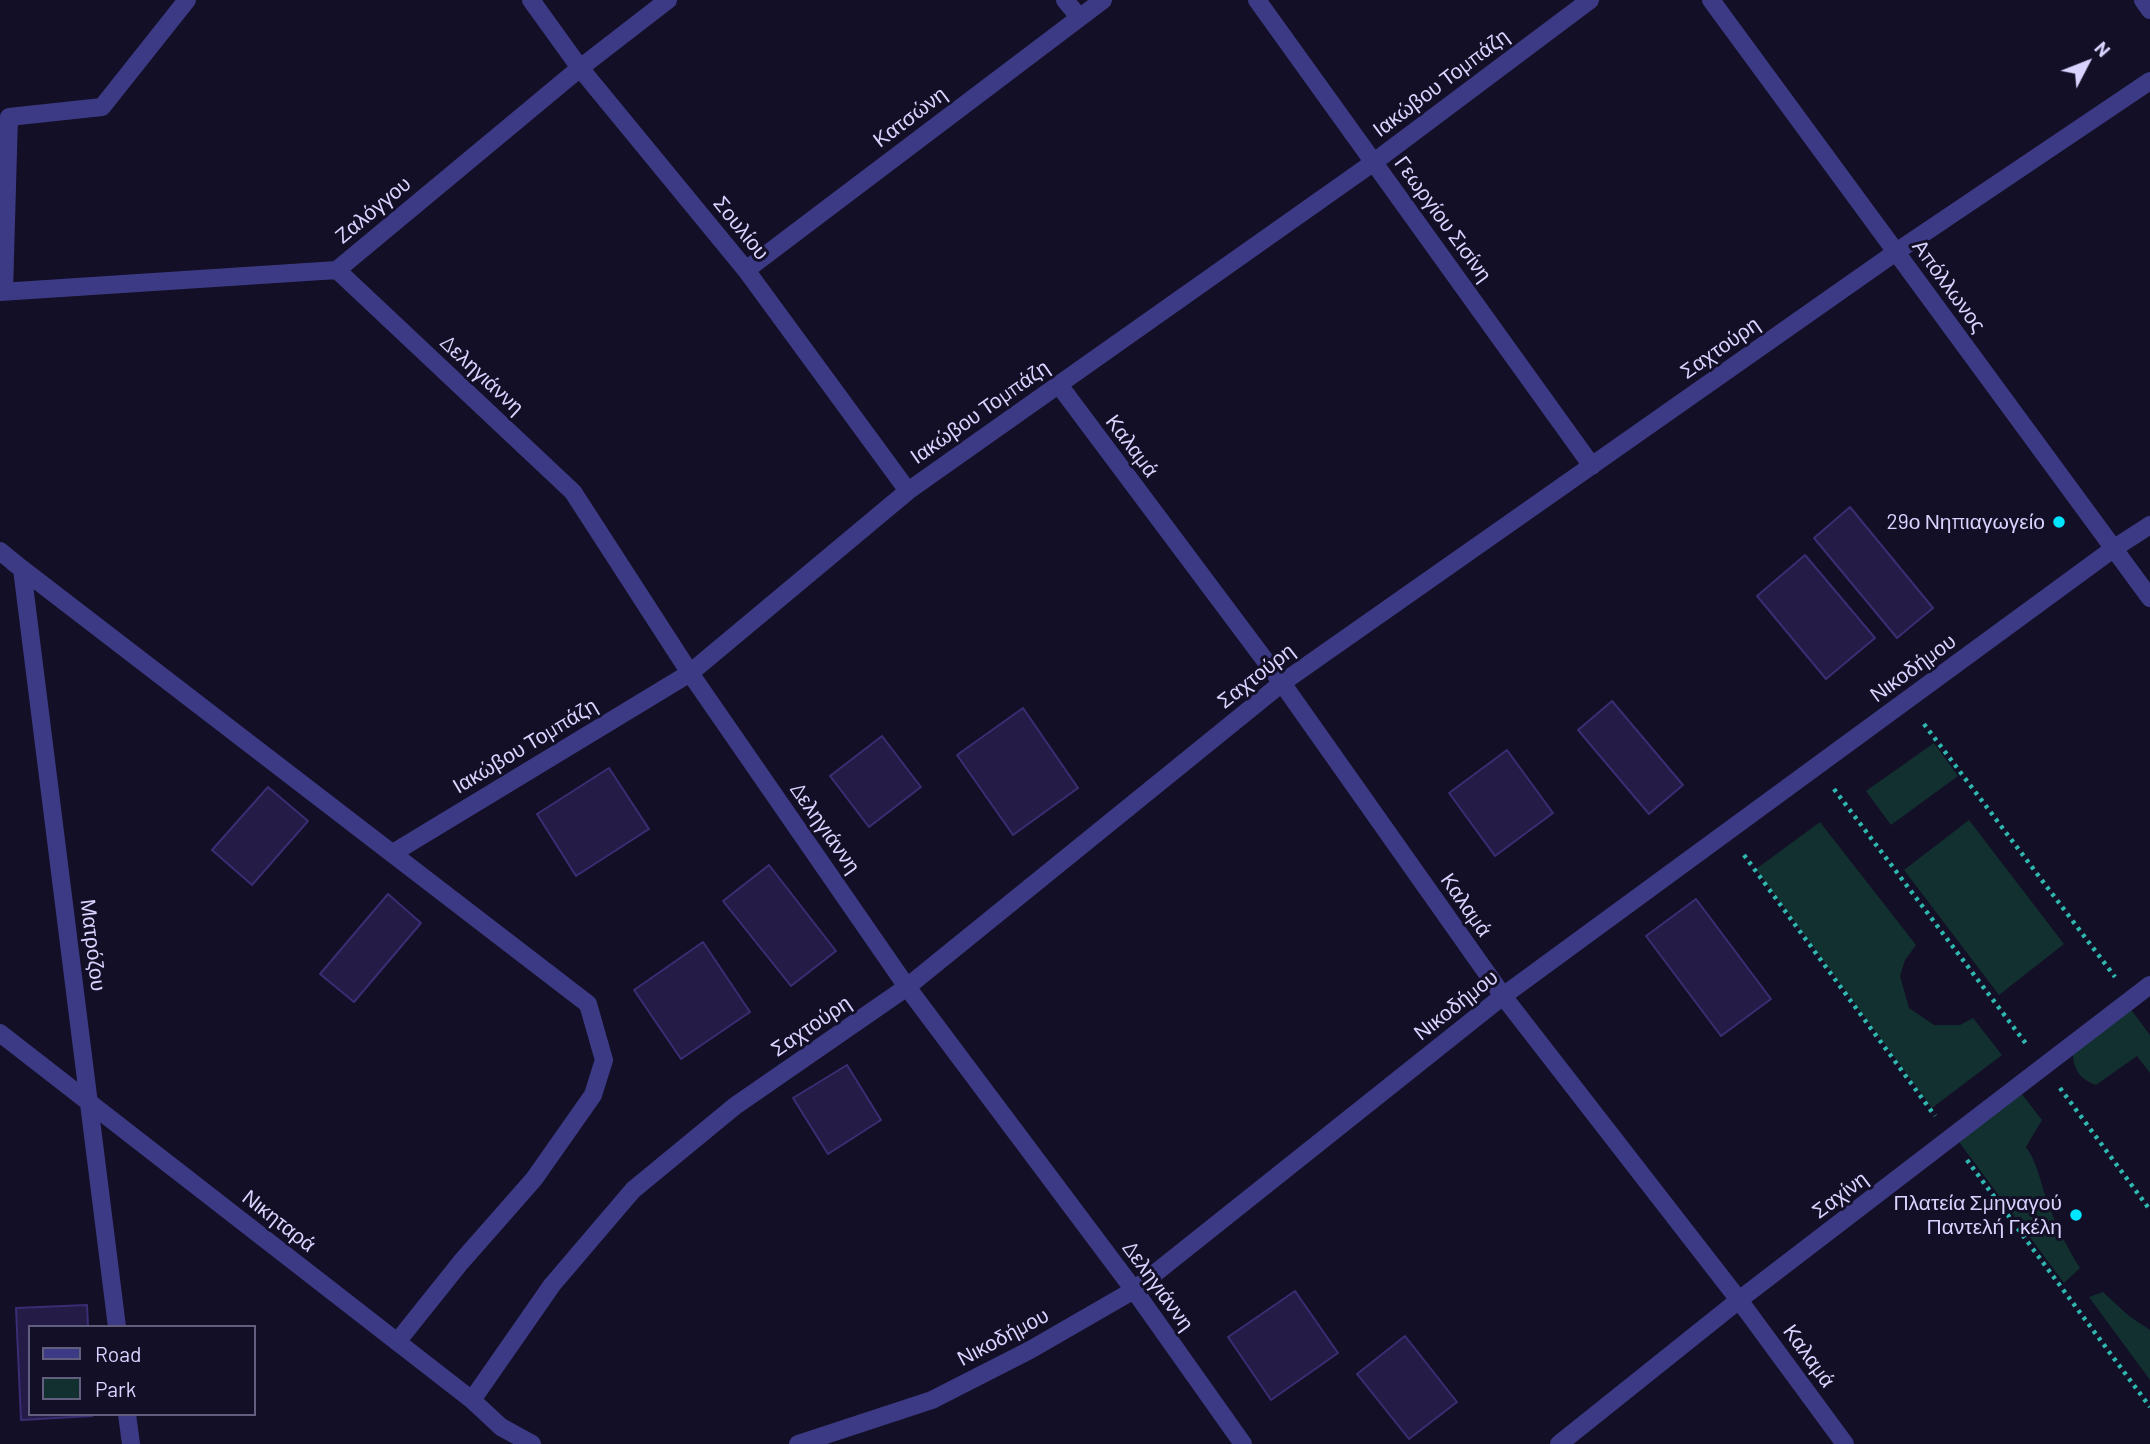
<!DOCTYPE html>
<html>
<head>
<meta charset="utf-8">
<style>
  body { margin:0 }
  #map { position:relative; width:2150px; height:1444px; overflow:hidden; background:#130f26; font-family:Barlow,sans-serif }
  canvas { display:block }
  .legend { position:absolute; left:28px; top:1325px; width:228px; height:91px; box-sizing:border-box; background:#130f26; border:2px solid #625e7d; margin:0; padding:9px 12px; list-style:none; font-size:21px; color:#d9d4ff }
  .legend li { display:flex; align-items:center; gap:14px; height:35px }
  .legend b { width:35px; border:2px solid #625e7d }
  .north { position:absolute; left:2052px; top:28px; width:70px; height:70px; -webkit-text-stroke:5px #130f26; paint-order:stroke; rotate:48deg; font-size:19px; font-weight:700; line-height:28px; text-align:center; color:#d9d4ff }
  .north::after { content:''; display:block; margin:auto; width:24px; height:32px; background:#d9d4ff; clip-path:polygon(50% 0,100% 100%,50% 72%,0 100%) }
</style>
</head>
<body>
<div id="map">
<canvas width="2150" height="1444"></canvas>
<ul class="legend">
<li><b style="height:9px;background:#3d3a85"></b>Road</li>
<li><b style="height:19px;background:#12302f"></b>Park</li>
</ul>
<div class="north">N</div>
</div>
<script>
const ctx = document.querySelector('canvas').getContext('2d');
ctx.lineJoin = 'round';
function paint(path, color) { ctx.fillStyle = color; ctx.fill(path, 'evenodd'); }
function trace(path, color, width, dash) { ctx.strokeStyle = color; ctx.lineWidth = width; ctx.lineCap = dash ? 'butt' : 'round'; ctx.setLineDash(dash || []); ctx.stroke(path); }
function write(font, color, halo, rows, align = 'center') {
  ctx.font = font + ' Barlow,sans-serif'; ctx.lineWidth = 6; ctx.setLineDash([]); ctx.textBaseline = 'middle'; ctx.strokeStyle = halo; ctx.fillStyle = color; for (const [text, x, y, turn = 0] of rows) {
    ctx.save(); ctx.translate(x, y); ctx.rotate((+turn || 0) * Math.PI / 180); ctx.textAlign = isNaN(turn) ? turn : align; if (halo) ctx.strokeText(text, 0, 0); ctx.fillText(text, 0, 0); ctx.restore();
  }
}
const green = new Path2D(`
  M1934 743 1958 776 1891 825 1866 791Z
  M1969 820 2064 944 1999 995 1904 870Z
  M1820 822 1916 945 1905 960 1900 976 1909 1008 1934 1025H1960L1973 1018 2002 1055 1932 1108 1756 869Z
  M2129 1007 2150 1035V1073L2137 1056 2096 1085C2077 1078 2072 1066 2073 1047Z
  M2018 1089 2042 1120 2026 1147C2037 1162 2040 1180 2046 1198 2055 1223 2066 1246 2080 1268L2064 1283 1956 1138Z
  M2103 1292 2129 1316 2150 1330V1380L2089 1297Z`);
const building = new Path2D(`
  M1850 507 1933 608 1897 638 1814 538Z
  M1805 555 1875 638 1826 679 1757 596Z
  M1612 701 1683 785 1649 814 1578 730Z
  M1023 708 1078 788 1013 835 957 755Z
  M882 736 921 787 869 827 830 776Z
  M1507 750 1553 813 1495 856 1449 793Z
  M609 768 649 829 576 876 537 814Z
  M268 787 308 821 252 885 212 850Z
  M769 865 836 951 791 986 723 901Z
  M388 894 421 923 354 1002 320 974Z
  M1696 899 1771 999 1721 1036 1646 936Z
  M703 942 750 1012 681 1059 634 990Z
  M847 1065 881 1120 828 1154 793 1098Z
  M1295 1291 1338 1353 1271 1400 1228 1337Z
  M87 1305 88 1327H30V1414H92V1416L21 1420 16 1308Z
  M1405 1336 1457 1402 1409 1439 1357 1374Z`);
const path = new Path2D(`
  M1924 724 2115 977
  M1834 789 2027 1045
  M1744 855 1935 1116
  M2060 1088 2150 1210
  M1967 1160 2150 1407`);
const minor = new Path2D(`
  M531 0 580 68 746 270 908 491
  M1065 0 1079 17
  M1257 0 1592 466
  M1711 0 2150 598
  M2143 0 2150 10
  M337 270 573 492 690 673 907 987 1134 1290 1243 1444
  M746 270 1103 0
  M4 291 9 117 102 107 187 0
  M0 292 337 270 580 68 668 0
  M1059 385 1282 683 1503 996 1739 1300 1845 1444
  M0 551 22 569 117 1327
  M13 562 588 1004 604 1060 593 1095 534 1179 461 1262 397 1342
  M393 853 690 673 908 491 1374 162 1590 0
  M0 1033 472 1400 501 1427 532 1444
  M472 1400 552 1285 633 1190 735 1106 907 987 1282 683 1896 252 2150 81
  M127 1414 131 1444
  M798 1444 932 1400 1030 1350 1134 1290 1503 996 2113 549 2150 525
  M1559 1444 1739 1300 2150 985`);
const markers = [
  [2059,522,7,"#00e5ff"],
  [2076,1215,7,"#00e5ff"]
];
const streetNames = [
  ["Ιακώβου Τομπάζη",1441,83,-37],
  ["Κατσώνη",910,117,-37],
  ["Ζαλόγγου",373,210,-40],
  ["Γεωργίου Σισίνη",1443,219,54],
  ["Σουλίου",741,228,51],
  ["Απόλλωνος",1949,286,54],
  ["Σαχτούρη",1720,348,-35],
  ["Δεληγιάννη",482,375,43],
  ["Ιακώβου Τομπάζη",980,412,-35],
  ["Καλαμά",1132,446,53],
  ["Νικοδήμου",1913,668,-36],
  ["Σαχτούρη",1256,676,-38],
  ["Ιακώβου Τομπάζη",525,746,-31],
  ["Δεληγιάννη",825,828,55],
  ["Καλαμά",1466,905,55],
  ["Ματρόζου",93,945,83],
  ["Νικοδήμου",1456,1005,-38],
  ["Σαχτούρη",811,1026,-34],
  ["Σαχίνη",1840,1195,-37],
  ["Νικηταρά",279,1221,38],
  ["Δεληγιάννη",1158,1286,54],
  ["Νικοδήμου",1003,1337,-28],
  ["Καλαμά",1809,1356,54]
];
const poiNames = [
  ["29ο Νηπιαγωγείο",2045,522],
  ["Πλατεία Σμηναγού",2062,1203],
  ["Παντελή Γκέλη",2062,1227]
];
paint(green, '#12302f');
paint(building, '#241b47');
trace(building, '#3b2d73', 2);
trace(path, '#2fb8b0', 4.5, [3.5, 5]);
trace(minor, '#3d3a85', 18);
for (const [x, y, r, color] of markers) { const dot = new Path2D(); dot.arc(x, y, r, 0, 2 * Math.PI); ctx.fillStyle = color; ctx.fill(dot); trace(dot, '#130f26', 2.5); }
write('21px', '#d9d4ff', '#130f26', streetNames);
write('21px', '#d9d4ff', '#130f26', poiNames, 'right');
</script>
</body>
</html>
